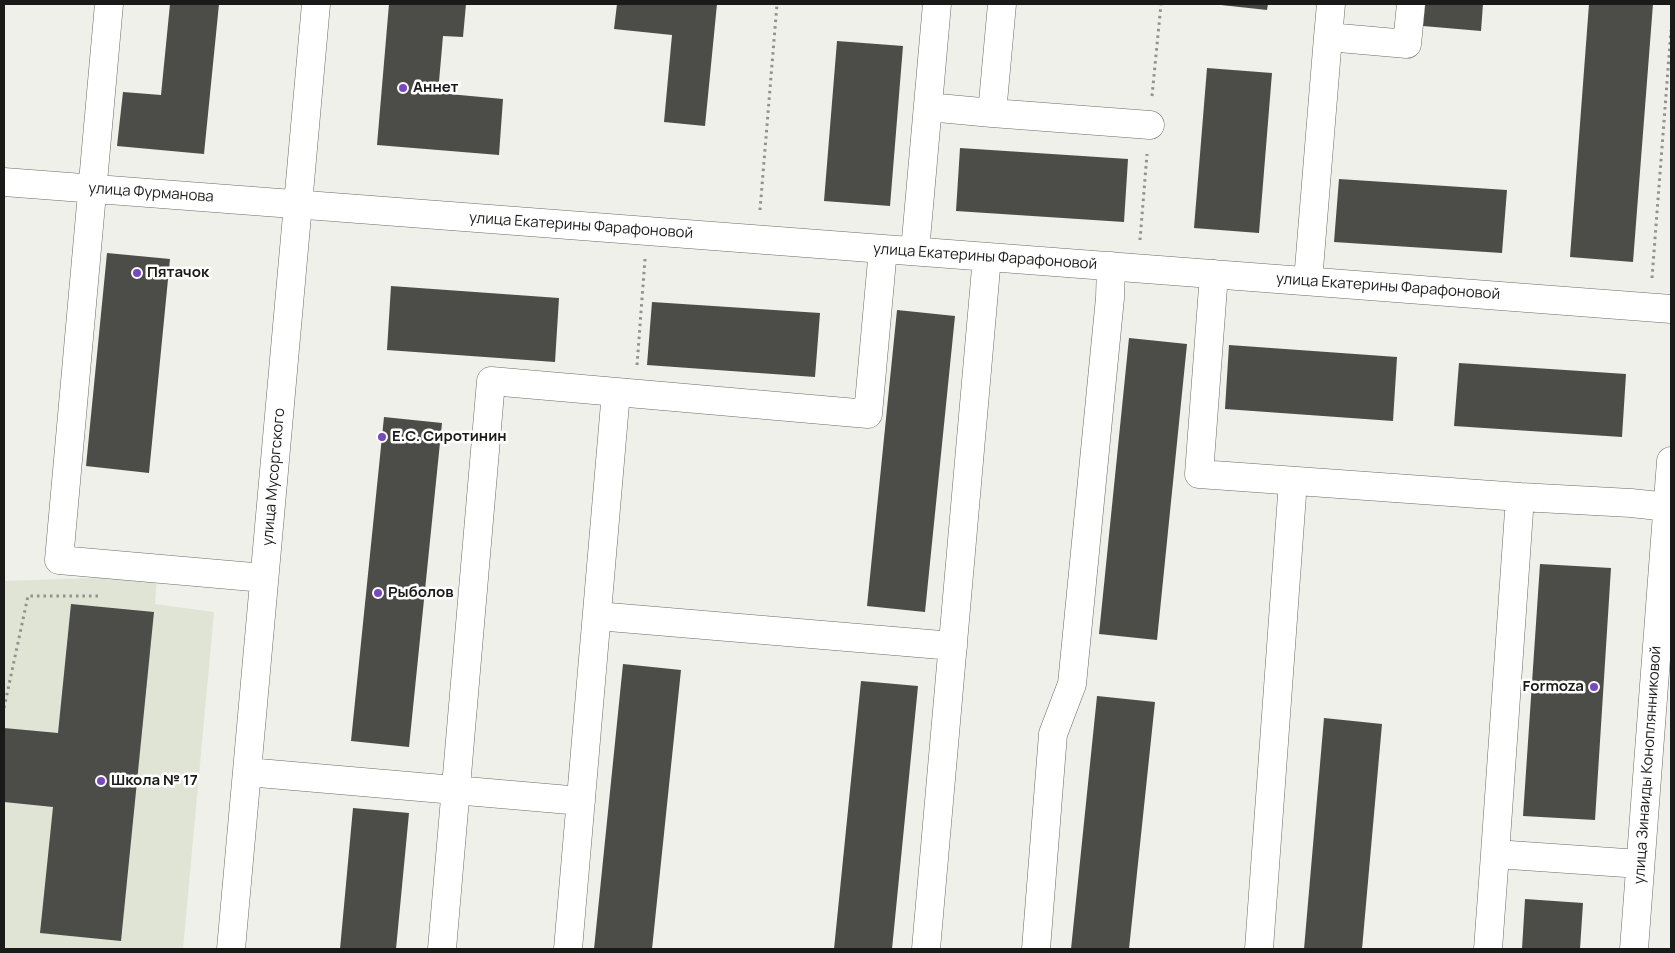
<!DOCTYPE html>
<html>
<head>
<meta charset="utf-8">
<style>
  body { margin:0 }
  #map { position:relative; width:1675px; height:953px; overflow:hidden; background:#eef0e9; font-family:Manrope,sans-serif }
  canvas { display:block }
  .frame { position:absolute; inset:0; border:5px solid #1a1b19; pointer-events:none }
</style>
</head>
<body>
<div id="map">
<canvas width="1675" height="953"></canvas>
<div class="frame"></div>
</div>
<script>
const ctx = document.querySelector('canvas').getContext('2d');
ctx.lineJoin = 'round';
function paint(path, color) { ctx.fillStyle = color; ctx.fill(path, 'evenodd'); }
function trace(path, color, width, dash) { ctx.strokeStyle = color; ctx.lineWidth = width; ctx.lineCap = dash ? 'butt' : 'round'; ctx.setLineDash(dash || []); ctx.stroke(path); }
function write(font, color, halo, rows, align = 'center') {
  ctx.font = font + ' Manrope,sans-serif'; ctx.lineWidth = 5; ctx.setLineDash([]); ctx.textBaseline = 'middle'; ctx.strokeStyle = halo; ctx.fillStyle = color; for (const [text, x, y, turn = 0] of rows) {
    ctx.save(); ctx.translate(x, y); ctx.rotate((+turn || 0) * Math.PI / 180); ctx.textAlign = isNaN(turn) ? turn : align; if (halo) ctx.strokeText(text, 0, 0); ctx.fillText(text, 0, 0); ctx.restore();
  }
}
const built = new Path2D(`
  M157 576 155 604 214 612 183 949H4V581Z`);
const building = new Path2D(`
  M170 4H219L204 154 117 146 123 92 161 95Z
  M389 4H466L463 37 443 36 438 93 503 99 499 155 377 145Z
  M617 4H717L705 126 664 122 672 35 614 29Z
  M1221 4H1268L1267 10 1221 5Z
  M1425 4H1483L1481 31 1423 26Z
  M1589 4H1653L1633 262 1570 257Z
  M837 41 903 46 890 206 824 201Z
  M1207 68 1272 73 1259 233 1194 228Z
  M960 148 1128 159 1124 222 956 211Z
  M1339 179 1507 190 1502 253 1334 242Z
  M107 253 170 259 149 473 86 466Z
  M391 286 559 298 555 362 387 350Z
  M652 302 820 313 815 377 647 365Z
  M897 310 955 316 925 612 867 606Z
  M1129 338 1187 344 1157 640 1099 634Z
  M1229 345 1397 357 1393 421 1225 409Z
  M1459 363 1626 374 1622 437 1454 426Z
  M384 417 442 423 409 747 351 741Z
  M1540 564 1611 568 1595 820 1523 816Z
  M71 604 154 612 121 941 40 933 53 807 4 802V728L58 733Z
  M623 664 681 670 652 949H594Z
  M861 681 918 686 892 949H834Z
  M1097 696 1155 702 1129 949H1071Z
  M1324 718 1382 724 1362 949H1304Z
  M353 808 409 813 396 949H340Z
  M1525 899 1583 903 1580 949H1522Z`);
const path = new Path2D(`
  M1152 96 1161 4
  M760 210 777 4
  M1140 240 1147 154
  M1652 278 1671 30
  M637 365 645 259
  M4 708 28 596H100`);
const minor = new Path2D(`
  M109 4 59 560 264 578
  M1328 37 1331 4
  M928 107 992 113 1002 4
  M992 113 1150 125
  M4 182 1671 309
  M915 251 937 4
  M1214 274 1199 474 1520 497
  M1308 281 1328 37 1407 44 1411 4
  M597 616 953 646
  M247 772 581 801
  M1640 864 1495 854 1520 497 1631 503 1668 507
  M231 949 316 4
  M442 949 491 381 868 414 883 249
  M568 949 616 392
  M926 949 987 257
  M1036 949 1053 734 1072 684 1110 298 1111 266
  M1259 949 1293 481
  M1488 949 1495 854
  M1634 949 1671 461`);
const markers = [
  [403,88,5,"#7848c0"],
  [137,273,5,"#7848c0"],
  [382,437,5,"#7848c0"],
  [378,593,5,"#7848c0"],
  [1594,687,5,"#7848c0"],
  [101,781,5,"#7848c0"]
];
const poiNames = [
  ["Аннет",413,88],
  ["Пятачок",147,273],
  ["Е.С. Сиротинин",392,437],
  ["Рыболов",388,593],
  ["Formoza",1584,687,"right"],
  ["Школа № 17",111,781]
];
const streetNames = [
  ["улица Фурманова",151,193,4],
  ["улица Екатерины Фарафоновой",581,226,4],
  ["улица Екатерины Фарафоновой",985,257,4],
  ["улица Екатерины Фарафоновой",1388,287,4],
  ["улица Мусоргского",274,477,-85],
  ["улица Зинаиды Коноплянниковой",1648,765,-86]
];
paint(built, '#e0e4d5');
paint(building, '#4c4d48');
trace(minor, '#6b6c66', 29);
trace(path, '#91928d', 3, [2.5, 4]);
trace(minor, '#fff', 28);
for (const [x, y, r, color] of markers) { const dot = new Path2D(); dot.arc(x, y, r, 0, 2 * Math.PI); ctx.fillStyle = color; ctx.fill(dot); trace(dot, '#fff', 2); }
write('bold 15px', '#1a1b19', '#fff', poiNames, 'left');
write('15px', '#1a1b19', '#fff', streetNames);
</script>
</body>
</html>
